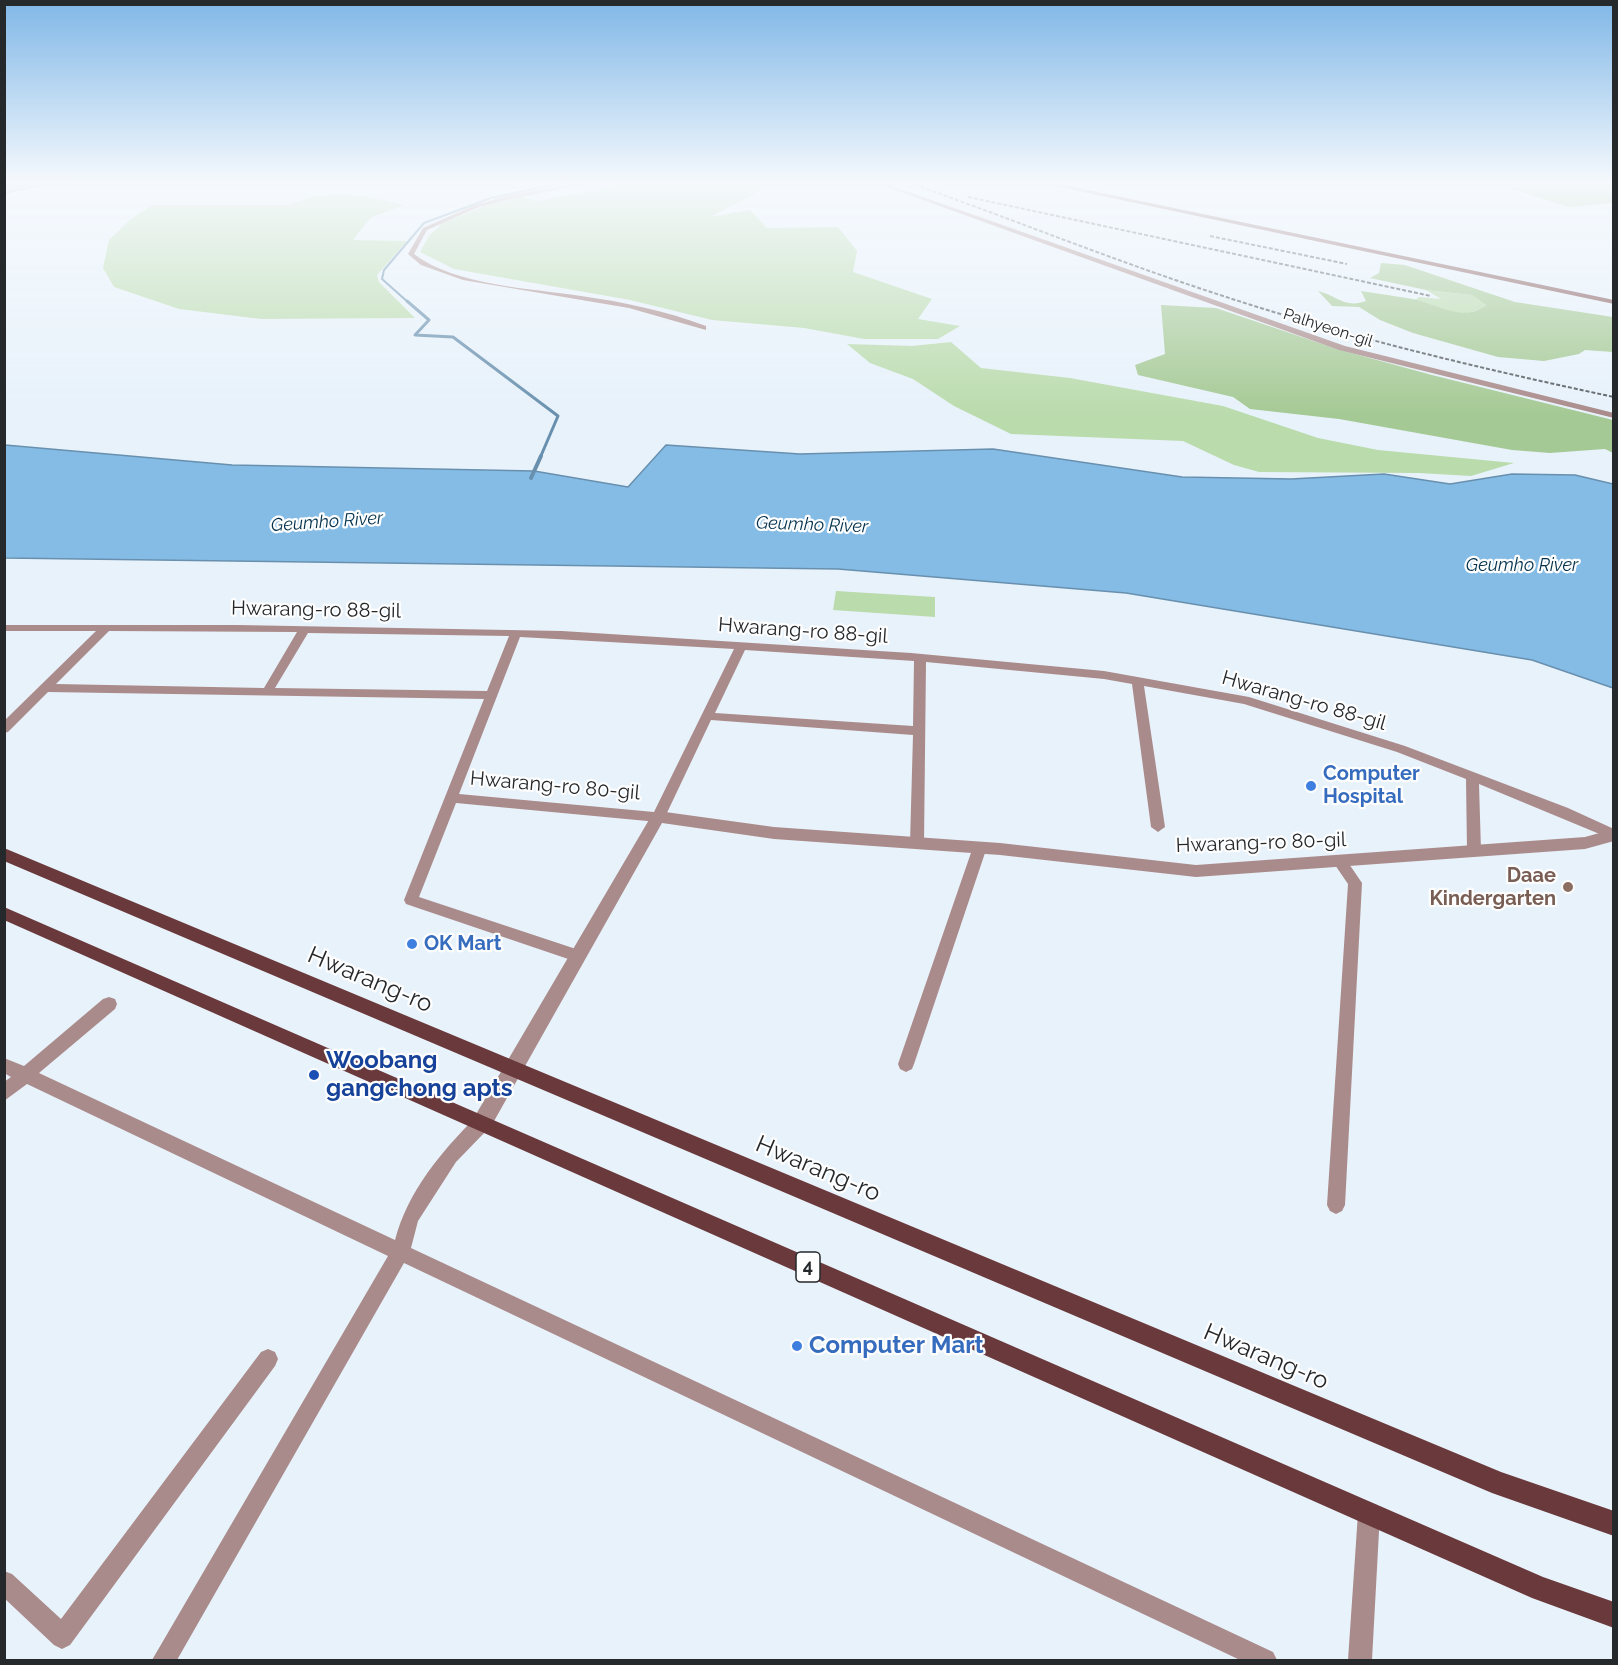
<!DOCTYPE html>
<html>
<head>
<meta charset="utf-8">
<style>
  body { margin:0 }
  #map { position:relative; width:1618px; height:1665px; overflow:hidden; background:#e8f2fb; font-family:Raleway,sans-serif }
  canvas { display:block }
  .frame { position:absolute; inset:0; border:6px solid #25292c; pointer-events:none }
</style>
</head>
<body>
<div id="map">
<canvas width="1618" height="1665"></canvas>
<div class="frame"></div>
</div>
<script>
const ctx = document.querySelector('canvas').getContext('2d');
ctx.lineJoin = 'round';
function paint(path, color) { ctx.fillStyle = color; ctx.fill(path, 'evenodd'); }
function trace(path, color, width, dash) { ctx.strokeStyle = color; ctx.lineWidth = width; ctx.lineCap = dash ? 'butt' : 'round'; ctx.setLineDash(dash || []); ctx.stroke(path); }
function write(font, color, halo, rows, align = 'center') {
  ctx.font = font + ' Raleway,sans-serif'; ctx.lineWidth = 4.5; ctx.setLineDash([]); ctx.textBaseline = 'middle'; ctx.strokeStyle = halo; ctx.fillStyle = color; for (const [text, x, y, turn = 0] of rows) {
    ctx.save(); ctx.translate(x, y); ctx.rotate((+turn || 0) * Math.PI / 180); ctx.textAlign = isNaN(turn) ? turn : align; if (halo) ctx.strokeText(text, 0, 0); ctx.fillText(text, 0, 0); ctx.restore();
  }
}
const green = new Path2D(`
  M621 181H755L772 185 710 217 750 210 767 228 838 227 857 251 853 272 932 299 918 319 960 326 938 339H864L804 328 712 320 630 300 454 269 420 252 429 236 443 223 487 205 522 197 537 201 596 190Z
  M338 194 364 196 404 205 370 218 353 240 407 241 377 275 379 282 415 318 261 319 179 309 114 287 103 268 109 240 132 218 152 205H287L315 196Z
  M1426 290 1472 295 1486 305C1467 322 1435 307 1415 300L1419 297 1441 299Z
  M951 342 981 368 1070 378 1223 406 1318 438 1378 450 1514 463 1471 476 1419 473 1259 472 1234 465 1183 441 1011 434 954 406 913 379 870 363 847 344 912 346Z
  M836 591 935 597V617L833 610Z`);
const forest = new Path2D(`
  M1501 181H1613V203L1569 207 1502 186Z
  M1381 263 1405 265 1515 302 1613 317V352L1585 350 1579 354 1544 361 1498 357 1413 333 1380 320 1359 307 1332 306 1318 291C1336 295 1345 309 1366 301L1361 291C1379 294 1396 296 1413 299 1435 304 1465 323 1486 305L1472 295 1426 290 1370 278 1379 273Z
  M1161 305 1216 308 1337 349 1432 375 1613 420V453L1605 449 1550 453 1512 450 1339 419 1250 409 1233 397 1138 375 1135 365 1165 354Z`);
const water = new Path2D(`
  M5 181H95L39 186 5 193Z
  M5 445 232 465 534 471 628 487 666 445 800 454 993 449 1182 477 1291 479 1384 474 1450 484 1512 474 1575 475 1613 484V688L1532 660 1126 593 838 569 5 558Z`);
const streamFar2 = new Path2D(`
  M409 303 382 279 384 270 424 223 491 198 571 181`);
const streamFar1 = new Path2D(`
  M407 301 429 320 415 335 453 337 558 416 540 458`);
const stream = new Path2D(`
  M531 478 541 456`);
const minor = new Path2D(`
  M586 181H599L507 200 479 207 427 230 414 254C456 286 530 288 581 296 624 302 666 311 706 326V330L629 308 463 280 421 265 408 254 423 228 475 205 506 196Z
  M870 181H878L1345 346 1614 413V418L1339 350Z
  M4 625H238L562 631 911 653 1104 671 1249 697 1405 746 1568 808 1614 829V840L1479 784 1481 851 1479 855H1469L1467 851 1466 779 1397 752 1244 704 1144 686 1165 827 1158 832 1151 827 1132 684 1104 679 926 662 924 843 922 847H912L910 843 913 735 711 720 665 817 658 822 456 803 419 897 582 951 585 956 582 961 577 962 406 904 404 900 484 699 48 692 8 732 4 733V721L96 631H4ZM109 631 297 632 264 688 56 684ZM308 633 509 636 487 691 275 688ZM520 637 734 649 654 812 459 794ZM745 650 914 661 913 726 715 713Z
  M980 842 985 843 987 847 914 1064 912 1069 906 1072 900 1069 898 1064 973 847 975 843Z
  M1340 857 1345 858 1362 883 1345 1205 1342 1211 1336 1214 1330 1211 1327 1205 1348 884 1333 862 1335 858Z
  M109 997 115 999 117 1004 115 1009 39 1073 395 1240C408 1191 441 1152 476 1117L482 1115 488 1117 491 1123 488 1129 456 1162 418 1221 411 1248 1273 1652 1277 1660H1240L404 1263 177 1660H152L388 1256 27 1084 4 1101V1082L11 1077 4 1073V1058L24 1066 103 999Z
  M268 1349 275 1352 278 1359 275 1366 70 1645 62 1649 54 1645 4 1598V1571L12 1574 61 1619 261 1352Z
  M1369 1502 1377 1505 1380 1513 1372 1660H1348L1358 1513 1361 1505Z`);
const tertiary = new Path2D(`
  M658 811 774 827 1000 843 1196 865 1585 837 1614 829V841L1585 849 1196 877 1000 855 774 839 662 823 489 1130 482 1132 475 1130 472 1123 475 1116 653 813Z`);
const secondary = new Path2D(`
  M1045 181 1614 300V304L1031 181Z`);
const primary = new Path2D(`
  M4 848 1501 1472 1614 1511V1536L1492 1493 4 861Z
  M4 907 1543 1577 1614 1602V1628L1532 1598 4 920Z`);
const rail = new Path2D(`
  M904 181C1007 217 1107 258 1211 292 1343 336 1478 368 1614 397
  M953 181 966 184
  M968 197 1431 296
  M1210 236 1347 264`);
const markers = [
  [1311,786,6,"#3f7fe0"],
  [1568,887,6,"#8d6e63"],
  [412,944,6,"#3f7fe0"],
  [314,1075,6,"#1a4fb4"],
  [797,1346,6,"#3f7fe0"]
];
const farStreetnames = [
  ["Palhyeon-gil",1328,328,18]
];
const farWaternames = [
  ["Geumho River",327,522,-4],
  ["Geumho River",812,525,2],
  ["Geumho River",1522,566]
];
const shields = [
  [808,1267,24]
];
const shieldNames = [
  ["4",808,1267]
];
const streetNames = [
  ["Hwarang-ro 88-gil",316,610,1],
  ["Hwarang-ro 88-gil",803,631,4],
  ["Hwarang-ro 88-gil",1304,701,16],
  ["Hwarang-ro 80-gil",555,786,5],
  ["Hwarang-ro 80-gil",1261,843,-2]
];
const shopNames = [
  ["Computer",1323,774],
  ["Hospital",1323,797],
  ["OK Mart",424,944]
];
const educationNames = [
  ["Daae",1556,876],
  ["Kindergarten",1556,899]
];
const nearStreetnames = [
  ["Hwarang-ro",370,980,23],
  ["Hwarang-ro",818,1169,23],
  ["Hwarang-ro",1266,1357,23]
];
const nearTransitnames = [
  ["Woobang",326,1061],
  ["gangchong apts",326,1089]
];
const nearShopnames = [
  ["Computer Mart",809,1346]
];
paint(green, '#badbac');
paint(forest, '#a5c994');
paint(water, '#85bce6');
trace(water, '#6890ae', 1.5);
trace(streamFar2, '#6890ae', 2);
trace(streamFar1, '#6890ae', 3);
trace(stream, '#6890ae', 4);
paint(minor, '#aa8b8b');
paint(tertiary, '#aa8b8b');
paint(secondary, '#855b5b');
paint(primary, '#6a393b');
trace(rail, '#585e62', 2, [4, 2]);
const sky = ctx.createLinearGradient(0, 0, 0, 415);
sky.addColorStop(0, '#80b7e7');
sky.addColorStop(0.44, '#f5f9fd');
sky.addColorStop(1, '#f5f9fd00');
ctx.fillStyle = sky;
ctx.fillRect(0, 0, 1618, 415);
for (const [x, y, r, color] of markers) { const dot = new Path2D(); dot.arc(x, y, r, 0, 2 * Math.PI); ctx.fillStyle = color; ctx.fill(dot); trace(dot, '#fefefe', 2); }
write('16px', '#25292c', '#fefefe', farStreetnames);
write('italic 18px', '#03314c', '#fefefe', farWaternames);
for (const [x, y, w] of shields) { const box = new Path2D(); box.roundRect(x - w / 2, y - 15, w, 30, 4.5); ctx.fillStyle = '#fefefe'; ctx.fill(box); trace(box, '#25292c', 1.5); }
write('bold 18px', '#25292c', null, shieldNames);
write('20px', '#25292c', '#fefefe', streetNames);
write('bold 20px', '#366cbe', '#fefefe', shopNames, 'left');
write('bold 20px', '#785e54', '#fefefe', educationNames, 'right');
write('24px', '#25292c', '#fefefe', nearStreetnames);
write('bold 24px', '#164399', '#fefefe', nearTransitnames, 'left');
write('bold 24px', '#366cbe', '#fefefe', nearShopnames, 'left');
</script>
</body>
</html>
